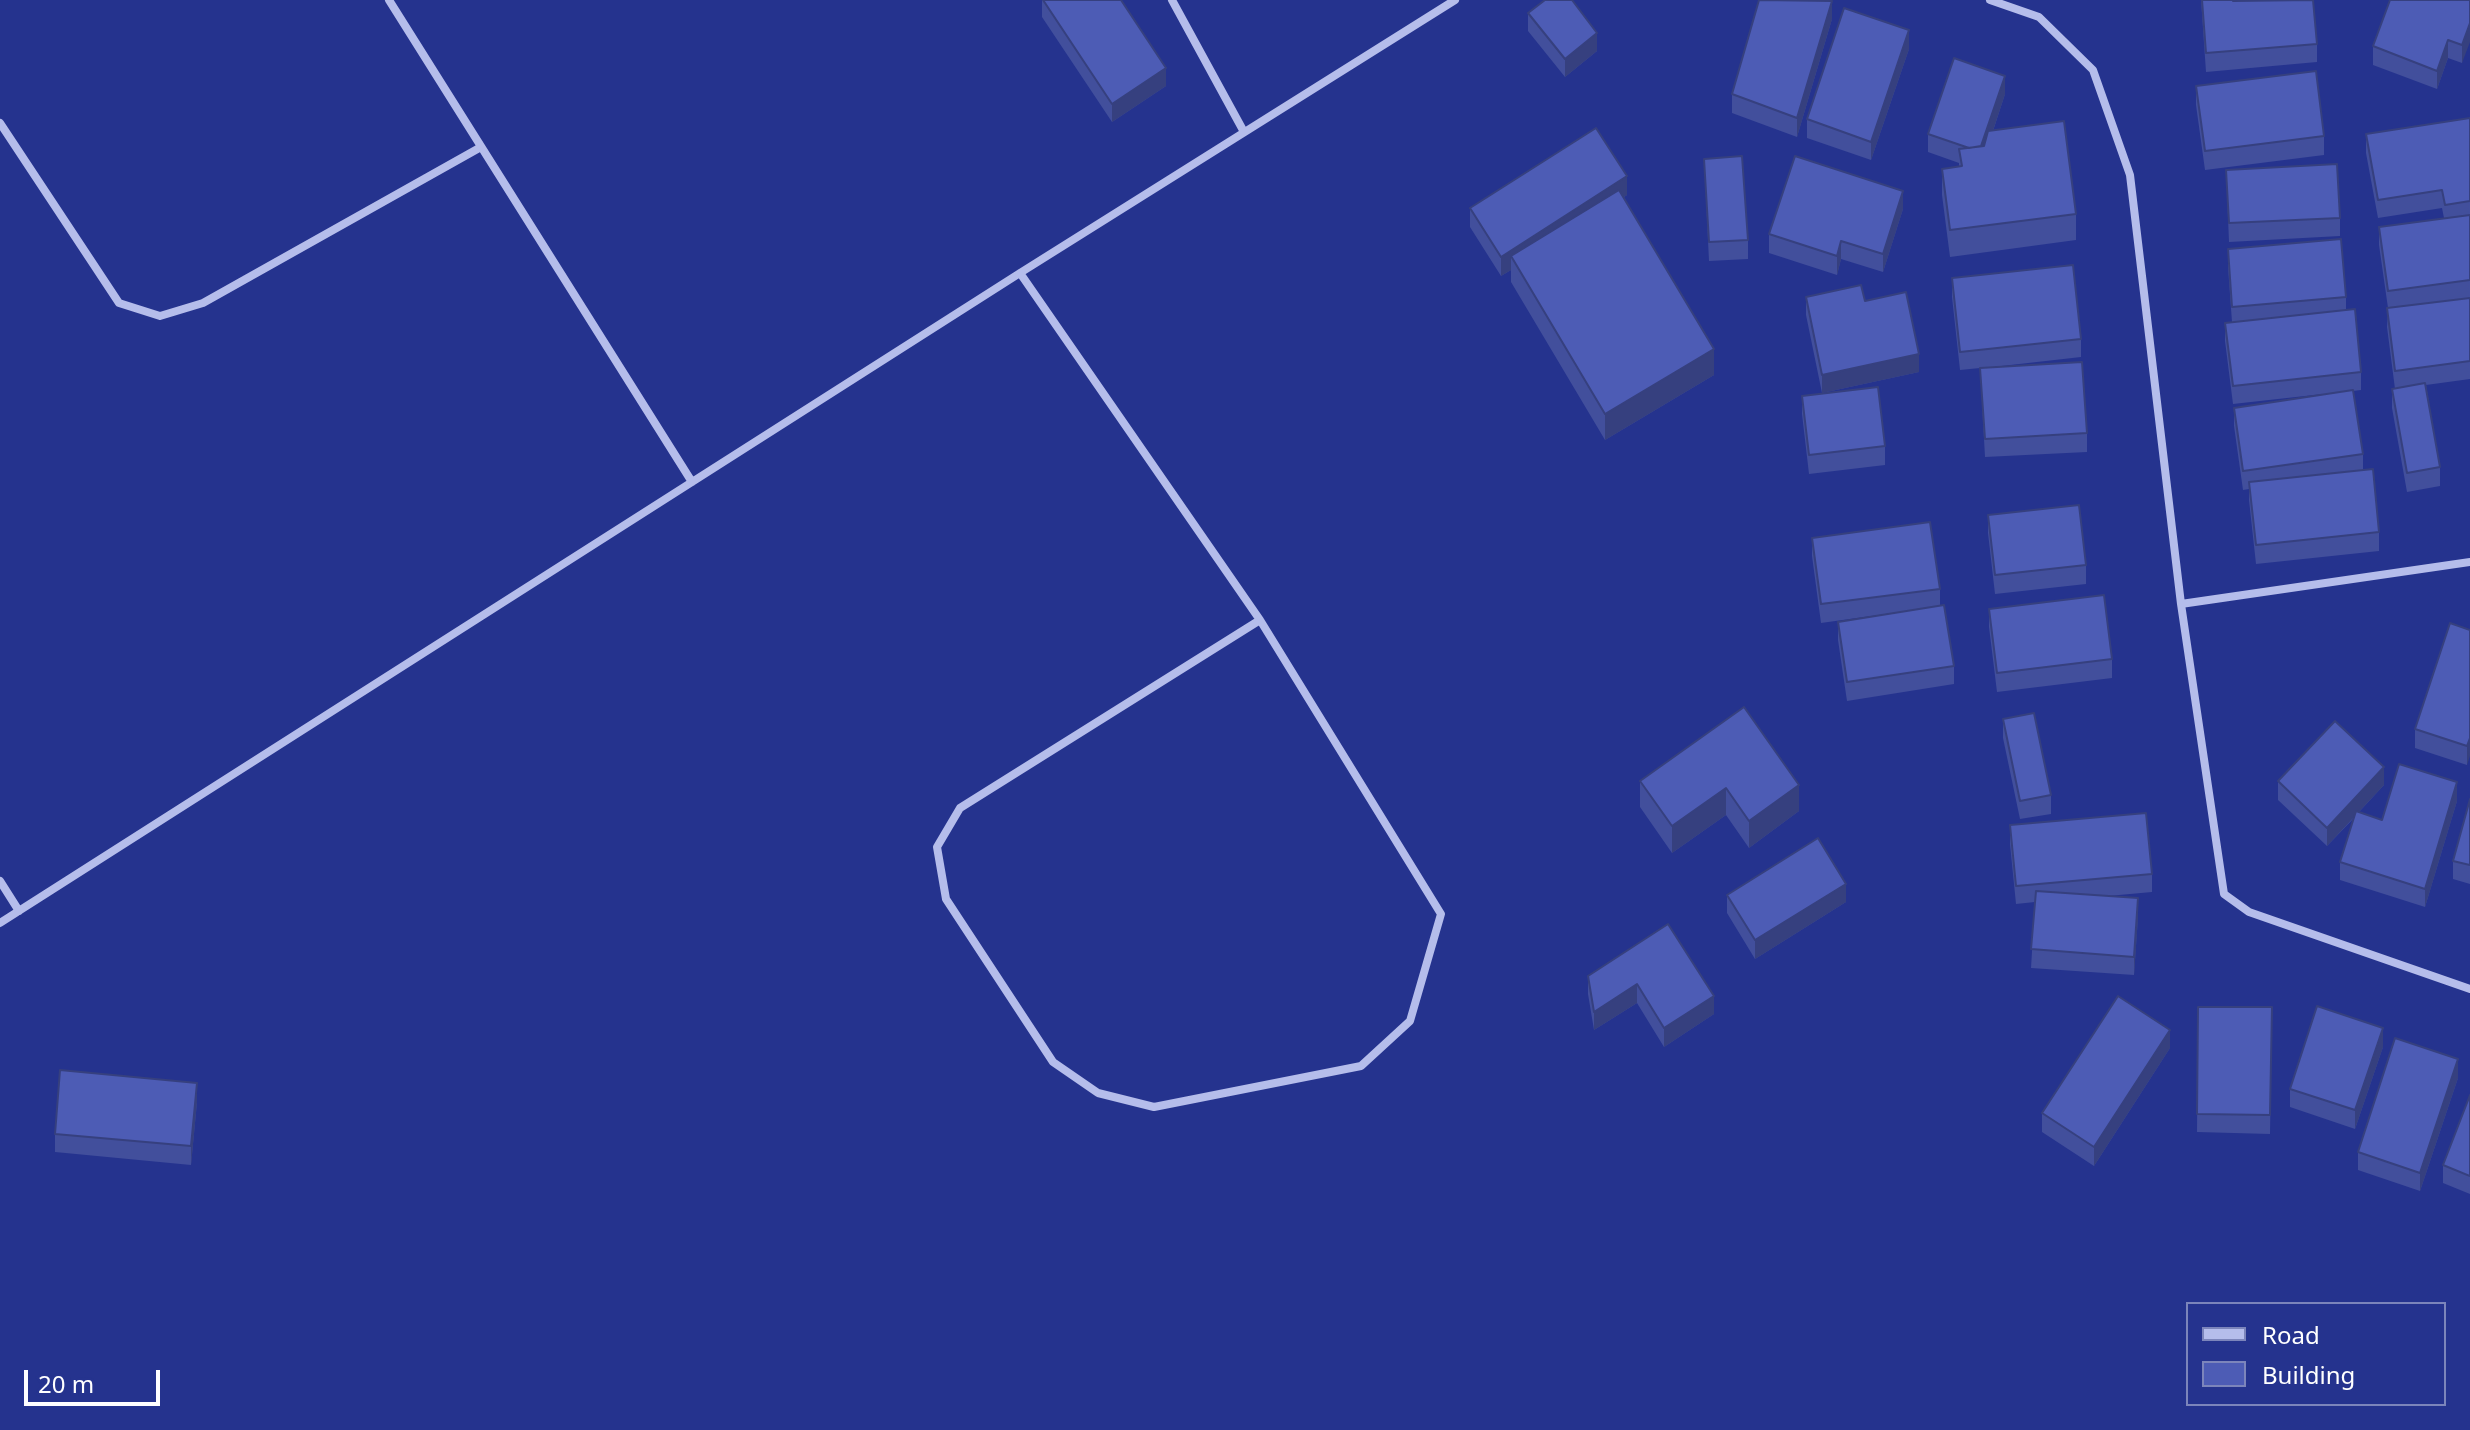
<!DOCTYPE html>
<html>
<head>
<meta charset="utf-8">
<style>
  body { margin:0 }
  #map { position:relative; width:2470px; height:1430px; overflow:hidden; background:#25338e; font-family:"Noto Sans",sans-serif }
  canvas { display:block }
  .legend { position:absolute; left:2186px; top:1302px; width:260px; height:104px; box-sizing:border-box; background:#25338e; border:2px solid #7c85bb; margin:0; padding:10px 14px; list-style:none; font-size:24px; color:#fff }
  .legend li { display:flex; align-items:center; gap:16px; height:40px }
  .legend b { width:40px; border:2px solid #7c85bb }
  .scale { position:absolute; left:24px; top:1370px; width:136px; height:36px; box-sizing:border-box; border:4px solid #fff; border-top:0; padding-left:10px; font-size:24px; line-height:28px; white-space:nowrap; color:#fff; -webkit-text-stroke:6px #25338e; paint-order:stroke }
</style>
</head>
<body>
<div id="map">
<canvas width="2470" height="1430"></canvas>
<ul class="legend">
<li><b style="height:10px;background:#b5bdeb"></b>Road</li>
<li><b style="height:22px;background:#4d5cb5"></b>Building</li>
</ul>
<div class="scale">20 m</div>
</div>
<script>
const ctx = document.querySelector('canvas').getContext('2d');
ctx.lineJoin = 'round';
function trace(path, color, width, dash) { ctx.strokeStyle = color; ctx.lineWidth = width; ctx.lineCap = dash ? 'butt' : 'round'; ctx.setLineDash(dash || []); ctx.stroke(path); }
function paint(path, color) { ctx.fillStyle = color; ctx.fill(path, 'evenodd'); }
const street = new Path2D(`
  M389 0 692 482
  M1172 0 1244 132
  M1990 0 2039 17 2093 70 2130 175 2181 604 2224 894 2249 912 2470 989
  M0 123 119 303 160 316 203 303 481 147
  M1020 273 1260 620 1441 914 1410 1021 1361 1066 1154 1107 1098 1093 1053 1062 946 899 937 847 960 808 1260 620
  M2181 604 2470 562
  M0 881 19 911
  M0 923 1020 273 1455 0`);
const wall = new Path2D(`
  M1042 0H1121L1166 86 1112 122 1042 17Z
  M2201 0H2233L2317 44V62L2206 72Z
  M2470 0 2462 63 2448 58 2437 89 2373 65V46Z
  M1528 13 1597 51 1565 77 1528 31Z
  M1832 19 1797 137 1732 113V94Z
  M1909 49 1871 160 1807 138V119Z
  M2196 86 2324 136V155L2205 170 2196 105Z
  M2005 94 1993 131 2076 214V240L1950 257 1942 195V169L1959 166V163L1928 152V134Z
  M2470 118V379L2426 385 2440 467V486L2407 492 2392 408V389H2395L2387 327 2388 308 2379 245V227L2444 218 2442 208 2378 218 2366 153V134Z
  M1704 159 1748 240V259L1709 261Z
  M2226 170 2340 218V236L2229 242Z
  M1627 195 1624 197 1714 375 1605 440 1511 282V270L1501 276 1470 227V208Z
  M1903 209 1883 272 1841 259 1837 275 1769 253V234Z
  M2228 249 2346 297V310L2361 372V390L2353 391 2363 454V470L2379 532V551L2256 564 2249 500V489L2243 490 2234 426V408L2323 394 2233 404 2225 341V323L2232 322 2228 267Z
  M1952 278 2081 339V357L1984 368 2087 433V452L1985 457 1980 368 1960 370 1952 297Z
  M1806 297 1865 301 1919 372 1822 393 1806 315Z
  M1802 396 1885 446V465L1809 474 1802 414Z
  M1988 515 2086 565V584L1995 594 1988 533Z
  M1812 538 1940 589V606L1954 666V684L1847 701 1838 640V622L1893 613 1821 623 1812 556Z
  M1989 609 2112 659V678L1997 692 1989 627Z
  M2470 630 2467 765 2415 748V729Z
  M1744 707 1799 811 1749 848 1726 815 1672 853 1640 807V781Z
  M2003 719 2051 795V814L2020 819 2003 738Z
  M2278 781 2384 785 2359 812 2382 820 2457 801 2425 907 2340 880V862L2354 818 2327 846 2278 800Z
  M2470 799V884L2453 879V861Z
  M2010 825 2152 874V892L2108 896 2138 917 2134 975 2031 968 2035 902 2016 904 2010 844Z
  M1727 895 1846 902 1755 959 1727 913Z
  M1668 924 1714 1014 1664 1047 1637 1003 1594 1030 1588 994V976Z
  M2198 1007H2272L2270 1134 2197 1132Z
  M2383 1047 2355 1129 2290 1107V1089Z
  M2170 1048 2094 1166 2042 1132V1113Z
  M2458 1078 2420 1191 2358 1170V1152Z
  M2470 1095V1194L2443 1183V1165Z
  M197 1102 191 1165 55 1152V1134Z`);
const shadedWall = new Path2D(`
  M1832 1V19L1797 137V118Z
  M2470 23V42L2462 63V45Z
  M1909 30V49L1871 160V142Z
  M1597 33V51L1565 77V59Z
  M2448 40V58L2437 89V71Z
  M1166 68V86L1112 122V104Z
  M2005 76V94L1980 170V151Z
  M1627 176V195L1517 266 1511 256V270L1501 276V257Z
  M1903 191V209L1883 272V254Z
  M1841 241V259L1837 275V256Z
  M1714 349V375L1605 440V414Z
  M1919 354V372L1822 393V375Z
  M2470 738V756L2467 765V746Z
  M2384 767V785L2327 846V828Z
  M2457 782V801L2425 907V889Z
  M1799 785V811L1749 848V821Z
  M1726 788V815L1672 853V826Z
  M1846 884V902L1755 959V940Z
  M2138 898V917L2134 975V957Z
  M1637 984V1003L1594 1030V1012Z
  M1714 996V1014L1664 1047V1028Z
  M2383 1028V1047L2355 1129V1110Z
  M2170 1030V1048L2094 1166V1147Z
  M2458 1059V1078L2420 1191V1173Z
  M197 1083V1102L191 1165V1146Z`);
const building = new Path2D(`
  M1043 0H1121L1166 68 1112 104Z
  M1545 0H1572L1597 33 1565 59 1528 13Z
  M1759 0 1832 1 1797 118 1732 94Z
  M2202 0H2233V1L2313 0 2317 44 2206 53Z
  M2390 0H2470V23L2462 45 2448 40 2437 71 2373 46Z
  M1844 8 1909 30 1871 142 1807 119Z
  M1954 58 2005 76 1981 146 1969 148 1928 134Z
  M2316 71 2324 136 2205 151 2196 86Z
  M2470 118V201L2445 205 2442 190 2378 200 2366 134Z
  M2064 121 2076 214 1950 230 1942 169 1962 166 1959 149 1984 146 1988 131Z
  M1596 128 1627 176 1501 257 1470 208Z
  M1742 156 1748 240 1709 242 1704 159Z
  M1795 156 1903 191 1883 254 1841 241 1837 256 1769 234Z
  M2337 164 2340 218 2229 223 2226 170Z
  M1619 190 1714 349 1605 414 1511 256Z
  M2470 215V280L2388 291 2379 227Z
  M2341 239 2346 297 2232 307 2228 249Z
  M2073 265 2081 339 1960 352 1952 278Z
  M1861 285 1865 301 1906 292 1919 354 1822 375 1806 297Z
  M2470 298V361L2395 371 2387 308Z
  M2355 309 2361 372 2233 386 2225 323Z
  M2082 362 2087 433 1985 439 1980 368Z
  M2425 383 2440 467 2407 473 2392 389Z
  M1878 387 1885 446 1809 455 1802 396Z
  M2353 390 2363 454 2243 471 2234 408Z
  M2373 469 2379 532 2256 545 2249 482Z
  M2079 505 2086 565 1995 575 1988 515Z
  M1930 522 1940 589 1821 604 1812 538Z
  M2104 595 2112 659 1997 673 1989 609Z
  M1944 605 1954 666 1847 682 1838 622Z
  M2450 623 2470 630V738L2467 746 2415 729Z
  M1744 707 1799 785 1749 821 1726 788 1672 826 1640 781Z
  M2034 713 2051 795 2020 801 2003 719Z
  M2335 721 2384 767 2327 828 2278 781Z
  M2399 764 2457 782 2425 889 2340 862 2356 811 2382 820Z
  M2470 799V865L2453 861Z
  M2146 813 2152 874 2016 886 2010 825Z
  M1818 838 1846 884 1755 940 1727 895Z
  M2036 891 2138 898 2134 957 2031 949Z
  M1668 924 1714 996 1664 1028 1637 984 1594 1012 1588 976Z
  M2118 996 2170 1030 2094 1147 2042 1113Z
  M2317 1006 2383 1028 2355 1110 2290 1089Z
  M2198 1007H2272L2270 1115 2197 1114Z
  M2395 1038 2458 1059 2420 1173 2358 1152Z
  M60 1070 197 1083 191 1146 55 1134Z
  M2470 1095V1176L2443 1165Z`);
trace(street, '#b5bdeb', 8);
paint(wall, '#424f9c');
paint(shadedWall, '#36407f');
paint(building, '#4d5cb5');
trace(building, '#36407f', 2);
</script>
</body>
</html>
